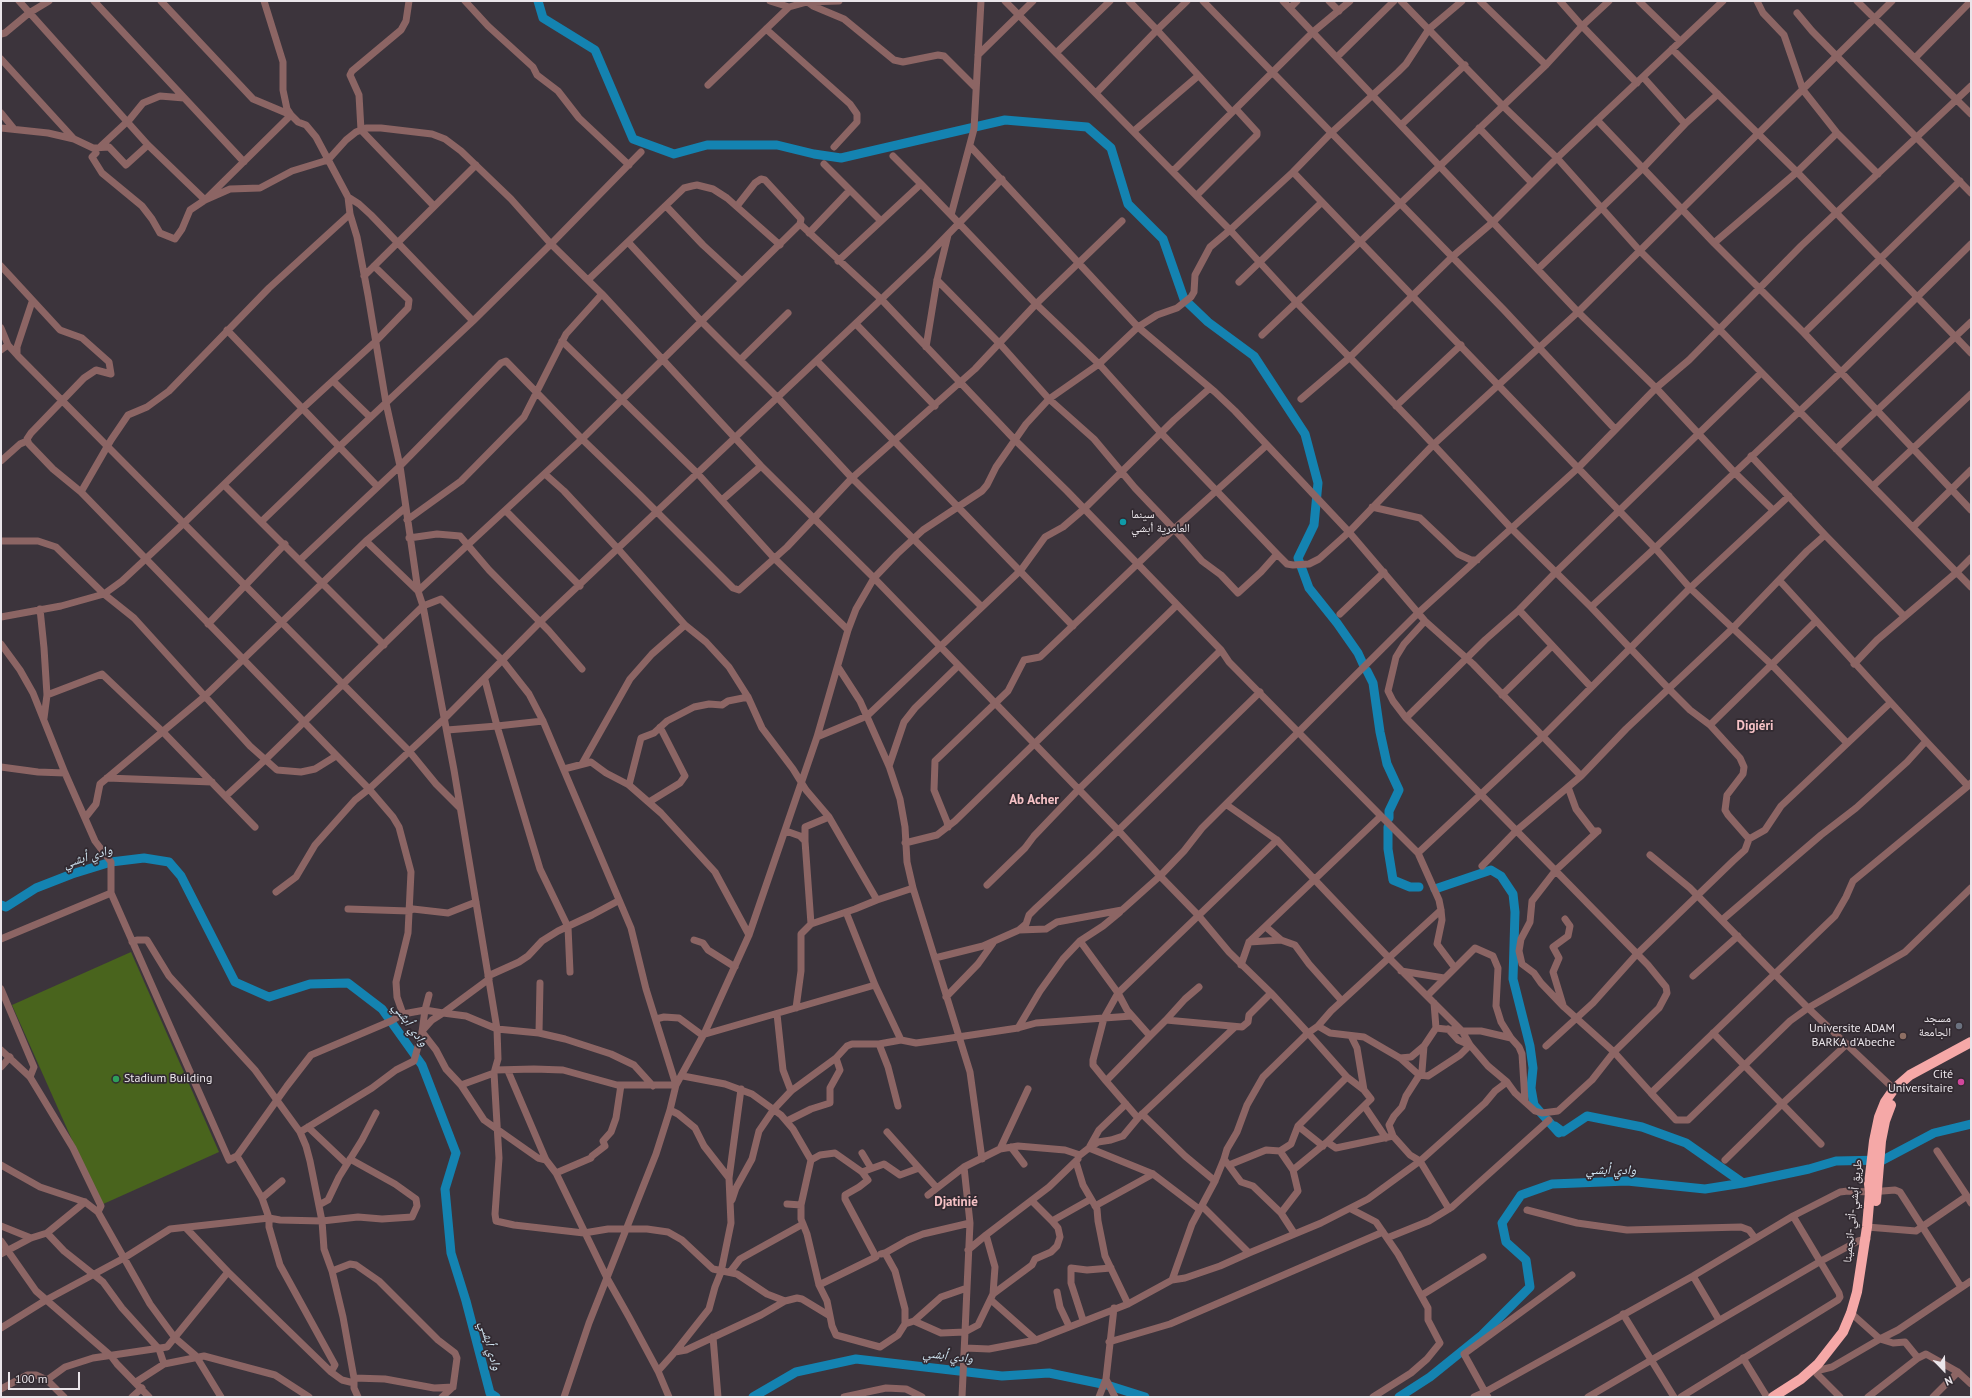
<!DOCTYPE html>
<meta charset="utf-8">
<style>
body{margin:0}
#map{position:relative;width:1972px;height:1398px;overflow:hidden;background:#3c343c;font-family:"PT Sans",sans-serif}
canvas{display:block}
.frame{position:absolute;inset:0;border:2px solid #eae5ea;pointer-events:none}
.north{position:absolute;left:1924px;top:1350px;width:40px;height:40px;-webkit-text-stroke:3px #322a31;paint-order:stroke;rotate:157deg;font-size:11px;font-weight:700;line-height:16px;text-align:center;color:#eae5ea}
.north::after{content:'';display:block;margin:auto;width:14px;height:18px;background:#eae5ea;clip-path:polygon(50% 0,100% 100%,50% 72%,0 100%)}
.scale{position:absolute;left:8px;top:1372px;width:72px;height:18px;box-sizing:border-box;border:2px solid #eae5ea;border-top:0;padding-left:5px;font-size:12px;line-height:14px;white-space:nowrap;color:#eae5ea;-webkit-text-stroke:3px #322a31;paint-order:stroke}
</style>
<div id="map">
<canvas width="1972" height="1398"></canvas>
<div class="frame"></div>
<div class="north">N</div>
<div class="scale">100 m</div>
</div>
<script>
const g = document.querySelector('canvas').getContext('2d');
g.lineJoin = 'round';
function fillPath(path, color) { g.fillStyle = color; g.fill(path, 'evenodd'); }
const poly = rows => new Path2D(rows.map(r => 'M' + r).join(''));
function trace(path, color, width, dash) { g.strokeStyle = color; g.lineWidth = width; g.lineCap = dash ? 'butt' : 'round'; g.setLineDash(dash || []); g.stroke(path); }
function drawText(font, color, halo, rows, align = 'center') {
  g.font = font + ' "PT Sans","Noto Naskh Arabic",sans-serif'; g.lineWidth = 3.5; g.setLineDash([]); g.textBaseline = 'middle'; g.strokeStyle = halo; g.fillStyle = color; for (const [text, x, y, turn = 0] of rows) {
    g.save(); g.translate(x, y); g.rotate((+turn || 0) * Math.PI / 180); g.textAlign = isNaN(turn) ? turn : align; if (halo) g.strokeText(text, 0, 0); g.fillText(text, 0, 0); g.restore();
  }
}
fillPath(poly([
 [131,952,219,1152,101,1205,12,1005]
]), '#49641d');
trace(poly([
 [538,1,543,18,595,50,633,139,674,154,707,145,777,145,814,154,841,158,1005,120,1087,127,1111,148,1128,204,1163,239,1184,299,1208,322,1254,356,1305,434,1318,483,1314,525,1298,558,1309,588,1337,623,1358,653,1363,664],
 [1367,671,1373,683,1380,732,1387,764,1399,790,1389,811,1389,818],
 [1388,827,1388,849,1393,880,1410,887,1419,887],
 [1435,889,1491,870,1501,876,1513,894,1515,912,1513,979,1530,1046,1533,1068,1531,1088,1534,1105,1559,1133],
 [1,905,6,907,36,888,72,874,111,862,144,858,169,862,181,876,235,982,269,997,310,984,348,983,382,1009,422,1065,456,1153,445,1189,451,1253,466,1301,490,1393,496,1397],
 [1555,1126,1563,1132,1587,1116,1642,1127,1686,1143,1743,1183],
 [753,1397,796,1372,856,1359,1002,1376,1049,1373,1107,1385,1145,1397],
 [1399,1397,1430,1377,1482,1335,1530,1287,1526,1260,1506,1242,1502,1223,1521,1195,1552,1184,1627,1181,1705,1189,1743,1183,1809,1169,1836,1161,1883,1160,1934,1133,1971,1124]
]), '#1483b1', 9);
trace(poly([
 [19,1,148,145,205,200],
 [94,1,244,162],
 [264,1,283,62,283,90,287,109,291,115,298,122,306,125,316,137,348,197,350,214,357,237,368,295,386,403,400,466,418,591,423,606,454,770,497,1029,498,1059,494,1073,461,1085],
 [409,1,406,21,401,30,352,71,350,75,359,95,361,130,434,206],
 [465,1,488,26,533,67,537,75,558,91,579,118,629,165],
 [770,1,789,7],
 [806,1,813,6,844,19,894,60,903,62,938,55,944,56,976,88],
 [981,1,974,129,951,215,1036,304,1099,364,1161,433,1277,554],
 [1005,1,1230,230,1297,303,1416,426,1512,529,1591,607,1668,688,1690,710,1710,725,1740,758,1744,767,1743,774,1727,795,1725,810,1728,815,1749,839],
 [1187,1,1157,30,1232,112],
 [1203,1,1504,310,1615,429],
 [1283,1,1578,312,1892,1],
 [1329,1,1339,11],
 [1401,1,1503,106,1557,158,1640,251,1719,329,1971,587],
 [1480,1,1546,65],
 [1609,1,1582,26,1637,83],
 [1639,1,1680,41],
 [1757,1,1763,13,1784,35,1803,90,1837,133,1878,174],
 [1857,1,1971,114],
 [1290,8,1297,1],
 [1797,13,1812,31,1971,193],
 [766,29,850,104,857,114,857,122,834,147],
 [1,34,5,33,29,13,49,1],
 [1672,49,1797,172,1971,353],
 [1056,53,1110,1],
 [978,55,1033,1],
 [1337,57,1394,1],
 [1915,58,1971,1],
 [1,59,74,139,93,148,109,147,126,165,148,145],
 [1643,77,1685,124,1718,94],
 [708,85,789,7,807,2,839,1],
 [1096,93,1157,30,1129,1],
 [1,113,14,129],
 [1597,120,1714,243,1804,333,1971,510],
 [1401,125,1465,65],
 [1,128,48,133,74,139],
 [1479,128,1532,183],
 [1134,131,1198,76],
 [101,146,130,119,143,103,160,96,184,98],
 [970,146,1138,327,1215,392,1235,411,1349,532,1425,621,1473,664,1581,776,1626,729,1733,628,1807,551,1825,535,1904,616],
 [96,153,92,157,102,173,142,206,152,219,160,233,175,239,182,229,190,210,205,200,291,115,253,99,161,1],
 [893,156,921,184],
 [824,164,881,221],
 [1173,171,1313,32,1350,1],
 [1293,172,1655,548,1690,588,1772,665,1847,743],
 [1197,195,1257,135,1257,132,1236,109],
 [348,197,359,204,371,215,473,321],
 [205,200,230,189,260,188,292,171,328,160,346,140,356,132,366,128,381,128,432,134,445,139,461,151,511,199,551,244,602,294,761,466,874,578,1118,830,1160,876,1198,915,1229,952,1271,993,1308,1033,1318,1026,1331,1011,1441,910],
 [666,206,703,245,742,281],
 [737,206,755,183,761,179,765,180,801,219,800,224],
 [1122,221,1036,304,975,369,852,478,982,607,1021,570,1045,537,1063,527,1084,509,1174,420,1210,388],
 [809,233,850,190],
 [1714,243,1797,172,1837,133],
 [838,261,921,184,951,215],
 [1,266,60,330,82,338,109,362,111,374,96,370,84,378,31,433,27,439,29,444,53,469,81,492,369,789,393,817,399,827,411,872,408,933,396,982,397,997,403,1014],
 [1538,269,1643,168,1685,124],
 [364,276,476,165],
 [588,280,684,188,692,186,697,185,713,189,727,198,780,245],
 [937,280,1000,344,1049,399,1094,439,1135,488,1174,529,1267,445],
 [1239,282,1322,202],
 [856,324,935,406],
 [1,328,8,345,18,356,409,751,436,784,460,808],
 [227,330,377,486],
 [1804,333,1960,181],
 [1262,335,1546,65,1582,26,1560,1],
 [562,341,698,474,774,558,848,630],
 [926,347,937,280,948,235],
 [1,350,8,345],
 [17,354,17,347,32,302],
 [740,360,788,313],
 [817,361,1073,626],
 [333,381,370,417],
 [1301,399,1349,358,1452,257,1493,222,1557,158,1723,1],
 [1396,406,1461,345],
 [1836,449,1971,322],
 [1751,456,1825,535],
 [1,461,20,444,27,441],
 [545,474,564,491,619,550,685,625],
 [224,485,384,645],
 [1873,486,1971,394],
 [81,492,111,440,128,415,147,407,169,391,269,288,350,214],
 [722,500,761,466],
 [1372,507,1420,518,1458,554,1471,560,1477,560],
 [506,511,580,586],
 [407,520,461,481,524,417,566,334,602,294],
 [261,522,340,446,473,321,551,244,641,152],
 [1913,527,1971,470],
 [409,538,437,534,460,536,489,570,549,631,582,669],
 [1,541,38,541,56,547,104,594,134,618,250,746,277,770,301,772,315,769,336,756],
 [366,541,418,591,582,439,800,224,881,299,1015,440,1067,491,1221,650,1229,662,1381,816,1249,942,1241,965],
 [300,560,400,466,501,363,506,361,582,439,640,495,733,588,739,590,787,547,852,478,778,398,701,321,628,242],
 [1779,580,1926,741,1968,786,1971,783],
 [1591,607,1655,548,1840,373,1971,244],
 [40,609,44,648,47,695,44,718],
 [1519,610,1591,687],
 [1340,614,1384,572],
 [1,617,61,606,104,594,122,581,184,523,303,408,375,342,408,308,409,300,374,266],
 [208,624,285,544],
 [1,644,20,670,33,693,65,773,95,841,111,862,111,893,229,1160,237,1156,287,1086,311,1055,391,1021,403,1014,425,1010,443,1013,489,979],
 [1854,664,1877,640,1957,572,1971,558],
 [838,667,860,701,889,766,900,799,905,827,907,862,913,888,970,1072,982,1159],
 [47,695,102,674,163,732,255,827],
 [1502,695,1552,646],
 [1406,718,1485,640,1519,610,1555,573,1761,373],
 [543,721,497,726,540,869,568,927,570,972],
 [1710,725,1816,621],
 [447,730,497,726,485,680],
 [817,737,867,716,982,607],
 [582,764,630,679,652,654,685,625,706,642,729,667,748,697,762,728,793,769,806,790,829,817,877,900,913,888],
 [889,766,904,722,915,708,958,666],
 [1,767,38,772,65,773],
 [564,769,591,762,606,773,629,785,661,813,715,872,749,935],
 [107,778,212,782],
 [629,785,641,738,654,733,667,721,694,707,709,704,722,705,728,701,748,697],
 [1568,787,1576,809,1593,831,1598,831],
 [226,796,265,760,423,606,441,599,503,661,529,694,543,721,631,928,646,989,676,1085],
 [649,802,680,783,685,776,660,727],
 [1227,805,1277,840,1389,958,1462,1031,1481,1031,1511,1038,1519,1047,1522,1054,1525,1101],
 [1381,816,1418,853],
 [85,818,96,804,100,784,204,697,366,541,405,508],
 [948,827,947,822,934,790,935,761,1008,691,1024,660,1040,657,1174,529,1202,561,1221,575,1238,593,1261,572,1277,554,1287,564,1293,565,1309,564,1319,559,1349,532,1433,445,1578,312,1656,388,1734,472,1773,510],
 [786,831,800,836,805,841,811,924,801,934,801,971,796,1008],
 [1598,831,1556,870,1532,901,1530,922,1521,939,1519,951,1522,964,1534,973,1541,983,1564,1007,1614,1052,1651,1093,1835,916,1846,897,1853,881,1968,786],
 [805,841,805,827,829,817],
 [905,843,937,835,955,821,1177,605],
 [1650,855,1690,888,1808,1008,1894,1089],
 [1482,866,1516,831,1581,776],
 [987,885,1025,848,1034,836,1078,790,1221,650],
 [276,892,296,877,315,845,355,800,369,789,445,718,540,622,928,255,1002,179],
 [348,909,409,911,413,909,448,913,476,902],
 [846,912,875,985,901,1040,916,1043,938,1040,1018,1028,1036,1023,1104,1018,1118,993,1277,840],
 [1722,920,1821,835,1856,808,1907,762,1926,741],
 [811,924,855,909,877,900],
 [1266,927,1281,940,1295,945,1309,964,1342,1001],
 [1019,930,1026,924,1029,915,1036,908,1092,856,1260,692],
 [1,939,111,893],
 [694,940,703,943,708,950,735,967],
 [1080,941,1118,993,1127,1010,1150,1036,1166,1020,1242,1027,1248,1022,1249,1015,1271,993],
 [132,942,137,940,147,940,169,976,255,1070,300,1132,306,1146,310,1161,322,1221,324,1249,332,1271,343,1317,354,1378,354,1388,358,1397],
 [1249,942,1281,940],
 [935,958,983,946,1019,930,1046,929,1057,922,1122,910,1160,876,1184,851,1202,828,1418,613,1578,468,1656,388,1689,360,1801,246,1971,86],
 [1455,968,1475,948,1493,956,1498,968,1496,1006,1501,1022,1511,1038],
 [1401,971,1444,978],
 [488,976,519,962,528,956,542,941,558,931,592,915,618,901],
 [1693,976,1738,936],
 [1,989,34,1067,30,1077],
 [1427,996,1455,968,1437,944,1442,920,1441,910,1439,900,1418,853,1542,737,1690,588,1789,496],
 [946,997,978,964,993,943],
 [1434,1003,1436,1028,1424,1046,1422,1071,1406,1096,1402,1107,1394,1116,1389,1125,1393,1136,1410,1155,1420,1161,1449,1209],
 [1563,1005,1553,972,1559,958,1553,947,1568,936,1570,926,1565,919],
 [777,1014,783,1070,791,1091],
 [656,1019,664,1017,679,1018,702,1035,875,985],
 [1166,1020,1185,999,1199,987],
 [1318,1026,1330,1033,1364,1037,1400,1058,1419,1075,1428,1076,1460,1055,1470,1045,1458,1040,1448,1029],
 [1018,1028,1040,991,1063,959,1080,941,1103,926,1120,912],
 [1436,1028,1462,1031,1470,1045,1488,1066,1507,1082],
 [423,1030,432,1020,443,1013,466,1016,497,1029,539,1033,565,1039,611,1054,634,1065,653,1086],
 [422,1032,436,1050,446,1069,461,1085,484,1120,538,1158,546,1160],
 [539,1033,540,983],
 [1713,1033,1782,1104,1847,1044],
 [1351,1036,1357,1048,1364,1090],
 [879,1044,888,1067,898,1106],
 [1546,1046,1593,1003,1636,955,1733,861,1745,850,1749,839,1765,830,1781,806,1890,703],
 [1,1050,30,1077,73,1148,101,1206,98,1212],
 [1400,1058,1411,1057,1424,1046],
 [1,1067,10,1057],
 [495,1070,534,1069,563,1070,617,1085,676,1085],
 [508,1071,546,1160,556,1173,607,1278,629,1317,658,1371,669,1397],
 [494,1073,499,1158,495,1214,496,1221,514,1225,584,1233,608,1229,647,1229,668,1232,682,1240,713,1269,737,1274,767,1294,785,1301,797,1298,802,1299,830,1316,832,1326,836,1335,880,1347,898,1335,905,1324,914,1321,941,1333,965,1332,962,1397],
 [683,1076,725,1084,752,1094,781,1115,793,1129,811,1160,801,1205,801,1219,807,1234,819,1285,827,1301,830,1316],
 [1106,1081,1093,1065,1093,1060,1104,1018,1132,1016],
 [1651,1093,1676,1120,1688,1120,1790,1021,1808,1008,1905,952,1971,888],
 [1365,1107,1386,1138],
 [670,1110,678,1114,695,1128,704,1146,729,1178,731,1223,721,1272,715,1287,709,1309,675,1352],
 [1142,1114,1185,1156,1215,1181],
 [1138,1118,1106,1081,1150,1036],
 [787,1121,811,1109,830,1103,830,1088,840,1070,836,1058],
 [1298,1126,1323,1146],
 [308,1127,347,1164],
 [300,1132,372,1088,396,1070,414,1061,422,1032,425,1010,429,995],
 [887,1132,937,1188,964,1167,970,1223],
 [1327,1142,1336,1148,1393,1136],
 [1090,1146,1099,1130,1126,1104],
 [1011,1147,1024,1164],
 [1089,1148,1098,1142,1111,1140,1123,1136,1138,1118,1235,1027],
 [1000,1149,1028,1089],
 [1280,1151,1293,1170],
 [1937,1151,1967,1196],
 [862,1153,871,1168],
 [237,1156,262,1198,269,1218,269,1227,280,1265,335,1365,331,1372],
 [811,1160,820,1155,835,1153,862,1172,868,1180,859,1187,845,1195,845,1199,876,1257,819,1285],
 [1725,1160,1782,1104,1821,1144],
 [1076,1162,1083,1185,1097,1209,1098,1221,1105,1256,1128,1304],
 [1,1165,40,1187,85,1202,98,1212,150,1304,175,1338,196,1356,221,1397],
 [1229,1165,1266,1150,1280,1151,1291,1144,1298,1126,1347,1077],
 [964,1167,1000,1149,1018,1146,1065,1150,1080,1155,1089,1148,1153,1174,1199,1209],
 [862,1172,884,1164,900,1175,919,1168],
 [556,1173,591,1158,592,1156,605,1146,603,1141,611,1132,616,1118,621,1085],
 [729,1178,741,1089],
 [928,1195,937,1188],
 [262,1198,282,1181],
 [732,1200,736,1188,752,1159,759,1131,774,1109,791,1091,836,1058,847,1046,852,1044,879,1044,901,1040],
 [1032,1201,1052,1221,1091,1199],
 [787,1204,801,1205],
 [319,1205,328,1200,339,1177,362,1140,376,1113],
 [1095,1206,1153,1174],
 [1351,1209,1376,1222,1398,1254,1428,1308,1428,1320,1440,1343,1427,1359,1411,1373,1373,1397],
 [1527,1210,1577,1223,1627,1230,1741,1227,1749,1230,1755,1238],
 [1281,1213,1298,1191,1293,1170,1327,1142,1371,1099,1364,1090,1347,1077,1308,1033,1263,1077,1247,1105,1237,1132,1227,1149,1224,1159,1241,1182,1253,1186,1281,1213,1294,1233],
 [1793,1216,1840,1192,1848,1191,1870,1192,1895,1190,1900,1192,1961,1287],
 [1,1226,31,1238],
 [1867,1227,1916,1231,1967,1196,1971,1203],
 [186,1228,228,1272,331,1372,342,1380,354,1383],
 [47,1233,64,1251,103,1282,122,1308,159,1349,164,1364],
 [1387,1238,1429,1221,1452,1207,1549,1120],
 [1,1241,36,1291,111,1356,117,1364,149,1397],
 [968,1250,986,1235,1049,1187,1078,1159],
 [885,1253,908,1240,923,1234,970,1223,967,1288],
 [1249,1253,1321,1223,1368,1199,1420,1161,1485,1103,1495,1091,1507,1082,1515,1093,1535,1111,1542,1113,1558,1111,1592,1080,1614,1052,1659,1008,1667,993,1666,987,1648,965,1406,718,1393,701,1388,691,1396,657,1404,644,1425,621],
 [1,1254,31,1238,47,1233,85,1202],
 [881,1254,885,1253,895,1271,905,1309,905,1324],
 [332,1271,350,1264,356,1265,379,1281,438,1340,455,1353,457,1358,453,1387,442,1397],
 [730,1272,740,1259,803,1224],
 [1693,1276,1719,1320],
 [1172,1280,1192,1224,1215,1181,1224,1159],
 [1057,1292,1060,1307,1069,1326],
 [993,1294,1032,1265,1035,1259,1051,1252,1057,1246,1060,1237,1058,1228,1052,1221],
 [1422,1295,1483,1257],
 [991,1300,1036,1340],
 [1851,1313,1880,1339,1898,1330,1971,1281],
 [1623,1314,1674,1397],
 [1083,1320,1071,1283,1071,1268,1087,1270,1111,1268],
 [914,1321,941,1297,967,1288,965,1332],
 [1,1328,46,1300,124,1258,170,1229,269,1218,280,1220,322,1221,358,1217,382,1219,412,1217,417,1206,416,1199,395,1184,350,1159],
 [965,1332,978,1325,993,1294,995,1267,986,1235],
 [713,1337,718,1397],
 [1109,1342,1170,1324,1383,1232],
 [965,1348,989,1349,1036,1340,1128,1304,1172,1280,1185,1278,1220,1266,1249,1253,1202,1206],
 [1743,1358,1767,1397],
 [1820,1370,1832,1367,1880,1339,1893,1343,1905,1342,1918,1358],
 [658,1371,675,1352,686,1350,761,1315,785,1301],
 [1817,1374,1840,1397],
 [354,1378,385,1379,434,1388,453,1387],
 [1106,1379,1115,1397],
 [47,1380,65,1367,93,1358,167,1347,228,1272],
 [136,1382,164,1364,204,1356,275,1375,309,1397],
 [1,1389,27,1375,36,1375,47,1380,64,1397],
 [132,1397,142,1388],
 [564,1397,589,1323,656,1154,670,1110,676,1085,705,1032,749,935,817,737,848,630,856,609,874,578,897,554,923,530,982,491,987,485,996,467,1026,424,1049,399,1099,364,1138,327,1157,315,1177,308,1191,297,1194,292,1195,275,1210,247,1230,230,1293,172,1331,133,1398,72,1406,64,1429,29,1462,1],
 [844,1397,886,1388,906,1389,922,1397],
 [1099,1397,1106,1379,1114,1308],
 [1474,1397,1485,1392,1464,1354,1572,1275],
 [1488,1397,1485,1392,1693,1276,1793,1216,1839,1293,1840,1297,1838,1300,1681,1397],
 [1588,1397,1821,1261,1858,1241,1867,1239],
 [1868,1397,1918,1358,1926,1354,1958,1372],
 [1933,1397,1958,1372,1971,1384]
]), '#8c6564', 7);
trace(poly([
 [1876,1201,1881,1141,1885,1121,1891,1105],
 [1773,1397,1801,1379,1818,1364,1843,1332,1851,1313,1857,1292,1867,1227,1870,1192,1869,1184,1874,1141,1879,1117,1885,1102,1894,1089,1910,1075,1971,1042]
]), '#f5a8a7', 10);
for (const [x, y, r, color] of [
 [1123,522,4,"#0f9aa8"],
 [1959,1026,4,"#6b7280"],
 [1903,1036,4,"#8d6e63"],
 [116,1079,4,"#2e9e5b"],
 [1961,1082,4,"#d1479c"]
]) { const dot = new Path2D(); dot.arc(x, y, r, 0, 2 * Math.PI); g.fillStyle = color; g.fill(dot); trace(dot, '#322a31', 1.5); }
drawText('12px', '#eae5ea', '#322a31', [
 ["سينما",1131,515,"left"],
 ["العامرية أبشي",1131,529,"left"],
 ["مسجد",1951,1019],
 ["الجامعة",1951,1033],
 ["Universite ADAM",1895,1029],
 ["BARKA d'Abeche",1895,1043],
 ["Cité",1953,1075],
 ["Universitaire",1953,1089],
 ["Stadium Building",124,1079,"left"]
], 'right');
drawText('12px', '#eae5ea', '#322a31', [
 ["طريق أبشي-أتي-انجمينا",1853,1211,-84]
]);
drawText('bold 13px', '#f6c2c6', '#322a31', [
 ["Digiéri",1755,726],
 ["Ab Acher",1034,800],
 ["Djatinié",956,1202]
]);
drawText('italic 13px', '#d2e7f4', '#322a31', [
 ["وادي أبشي",88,857,-17],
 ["وادي أبشي",410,1025,54],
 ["وادي أبشي",1611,1170],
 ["وادي أبشي",490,1346,74],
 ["وادي أبشي",948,1356,7]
]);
</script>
